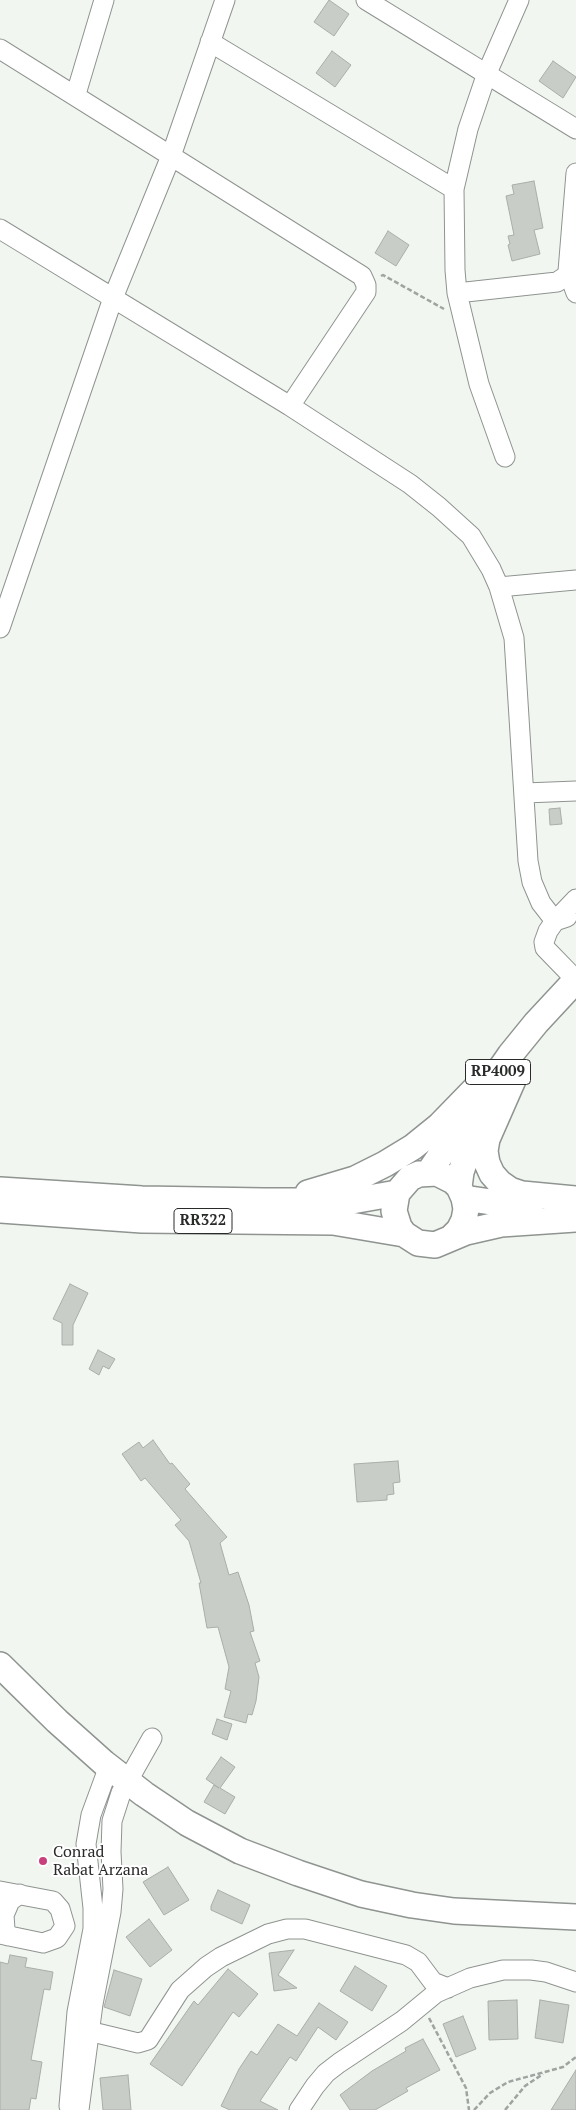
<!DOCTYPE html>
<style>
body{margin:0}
canvas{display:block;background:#f1f6f1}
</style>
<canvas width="576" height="2110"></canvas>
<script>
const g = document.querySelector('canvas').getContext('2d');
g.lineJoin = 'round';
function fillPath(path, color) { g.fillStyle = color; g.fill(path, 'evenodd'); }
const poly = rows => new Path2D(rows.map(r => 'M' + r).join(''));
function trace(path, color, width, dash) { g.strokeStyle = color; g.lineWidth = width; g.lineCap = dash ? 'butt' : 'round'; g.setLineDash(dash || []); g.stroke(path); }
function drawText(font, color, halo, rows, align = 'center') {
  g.font = font + ' "PT Serif",serif'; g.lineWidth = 4; g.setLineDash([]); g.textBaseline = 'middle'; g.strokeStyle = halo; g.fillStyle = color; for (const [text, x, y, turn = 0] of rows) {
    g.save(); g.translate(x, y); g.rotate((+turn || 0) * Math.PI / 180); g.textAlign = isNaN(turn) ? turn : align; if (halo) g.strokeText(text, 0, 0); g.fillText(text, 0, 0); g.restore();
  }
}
const building = poly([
 [329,0,349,14,334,36,314,22,329,0],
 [332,51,351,65,335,87,316,73,332,51],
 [553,61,576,77,563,98,539,81,553,61],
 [534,181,543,228,534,230,540,254,512,261,508,245,510,244,508,236,514,235,506,196,514,194,512,185,534,181],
 [388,231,409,245,396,266,375,253,388,231],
 [560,808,562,824,550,825,549,809,560,808],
 [70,1284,88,1293,73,1325,73,1345,62,1345,62,1323,53,1319,70,1284],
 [98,1350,115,1359,109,1369,103,1366,99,1375,89,1369,98,1350],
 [153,1440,170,1464,172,1463,190,1484,185,1489,227,1537,220,1543,229,1575,238,1572,249,1605,254,1631,250,1632,260,1661,255,1663,259,1677,256,1701,252,1715,248,1714,246,1723,224,1717,231,1691,225,1689,229,1667,218,1627,207,1628,199,1583,201,1583,189,1541,175,1525,181,1520,145,1478,141,1481,122,1454,139,1442,143,1448,153,1440],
 [398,1461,400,1482,393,1483,394,1494,387,1495,387,1500,357,1502,354,1464,398,1461],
 [217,1719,232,1724,227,1740,212,1734,217,1719],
 [221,1757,235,1767,220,1788,235,1797,225,1814,204,1802,214,1785,219,1788,206,1779,221,1757],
 [168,1867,189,1900,164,1915,143,1882,168,1867],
 [218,1890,250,1905,242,1924,211,1910,211,1906,218,1890],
 [149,1919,172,1950,150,1967,126,1937,149,1919],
 [294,1950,278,1975,297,1988,274,1991,269,1953,294,1950],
 [10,1955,27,1958,25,1967,53,1972,50,1990,44,1989,31,2060,42,2062,36,2099,31,2098,29,2110,0,2110,0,1962,8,1964,10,1955],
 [355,1966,387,1986,372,2011,340,1991,355,1966],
 [228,1969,258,1994,239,2017,233,2012,182,2086,150,2064,194,2001,198,2005,228,1969],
 [114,1970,142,1979,130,2016,104,2007,114,1970],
 [517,2000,518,2039,489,2040,488,2001,517,2000],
 [540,2000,569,2005,563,2043,535,2038,540,2000],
 [319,2003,348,2022,336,2040,318,2027,296,2061,290,2057,260,2101,278,2110,230,2110,221,2106,239,2069,251,2051,257,2055,278,2024,297,2036,319,2003],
 [463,2016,476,2049,456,2057,443,2024,463,2016],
 [423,2039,440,2070,406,2088,408,2091,375,2110,350,2110,340,2095,372,2071,406,2051,405,2048,423,2039],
 [576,2070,576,2110,551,2110,576,2070],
 [128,2075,131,2110,103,2110,100,2078,128,2075]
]);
fillPath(building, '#c8cdc8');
trace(building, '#aaaeaa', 1);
const minor = poly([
 [366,0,576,129],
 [210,42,454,189],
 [0,49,171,156,225,0],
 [76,94,104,0],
 [0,229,290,406,410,484,439,507,471,536,491,569,499,587,514,638,528,861,532,882,541,903,555,921,576,899],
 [568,271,576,293],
 [457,293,557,282,566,276,568,271,576,173],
 [505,457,479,384,457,293,455,270,454,189,468,129,487,73,519,0],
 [499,587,576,580],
 [0,628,113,298,171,156,362,276,366,285,366,292,290,406],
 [525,793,576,791],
 [567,917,555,921,548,931,544,942,545,948,576,980],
 [0,1891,53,1901,60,1909,65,1926,57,1938,43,1943,0,1934],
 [8,1936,5,1929,4,1915,10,1901,20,1894],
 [76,2028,138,2043,148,2040,180,1990,206,1967,221,1957,268,1934,287,1929,305,1929,406,1955,418,1962,433,1982,448,1988],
 [69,2106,77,2012,93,1929,93,1908,86,1844,91,1815,109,1766],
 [79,2110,93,2004,111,1912,113,1889,111,1852,112,1821,121,1793,152,1738],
 [299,2110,315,2086,326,2073,339,2063,402,2021,436,1993,470,1978,503,1970,531,1970,546,1972,576,1982]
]);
const major = poly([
 [516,1073,487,1139,485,1151,487,1163,492,1174,500,1183,510,1190,522,1194,576,1199],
 [429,1172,510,1055,536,1023,576,980],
 [459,1187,461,1172,467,1154,490,1109],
 [0,1190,142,1199,264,1201,352,1201,397,1193],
 [308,1193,355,1179,385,1164,413,1147,439,1126,475,1089,502,1067],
 [464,1198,491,1202,531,1203],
 [0,1210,142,1220,333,1222,404,1234],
 [451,1238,459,1230,464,1220,466,1209,464,1198,459,1187,453,1181,437,1173,419,1174,410,1178,397,1193,394,1211,399,1227,404,1234,418,1243,435,1245,466,1232,501,1224,576,1219],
 [0,1665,57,1721,104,1763,144,1794,187,1823,240,1851,298,1873,361,1894,412,1905,454,1911,576,1917]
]);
trace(minor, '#8f9490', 21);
trace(major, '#8f9490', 28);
trace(poly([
 [381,276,383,275,444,309],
 [429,2018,466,2088,469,2110],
 [474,2110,490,2093,508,2082,563,2067,576,2057],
 [505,2110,525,2086,543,2074]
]), '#a0a3a0', 2.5, [5, 2.5]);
trace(minor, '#fff', 19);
trace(major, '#fff', 25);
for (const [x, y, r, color] of [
 [43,1861,5,"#c8407c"]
]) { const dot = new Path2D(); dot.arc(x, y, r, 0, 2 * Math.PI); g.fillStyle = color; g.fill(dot); trace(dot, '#fff', 2); }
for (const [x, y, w] of [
 [498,1072,65],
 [203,1221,58]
]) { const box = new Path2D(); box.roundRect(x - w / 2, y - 12.5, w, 25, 4); g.fillStyle = '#fff'; g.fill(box); trace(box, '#292b29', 1); }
drawText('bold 15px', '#292b29', null, [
 ["RP4009",498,1072],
 ["RR322",203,1221]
]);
drawText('16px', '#292b29', '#fff', [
 ["Conrad",53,1852],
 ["Rabat Arzana",53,1870]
], 'left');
</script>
